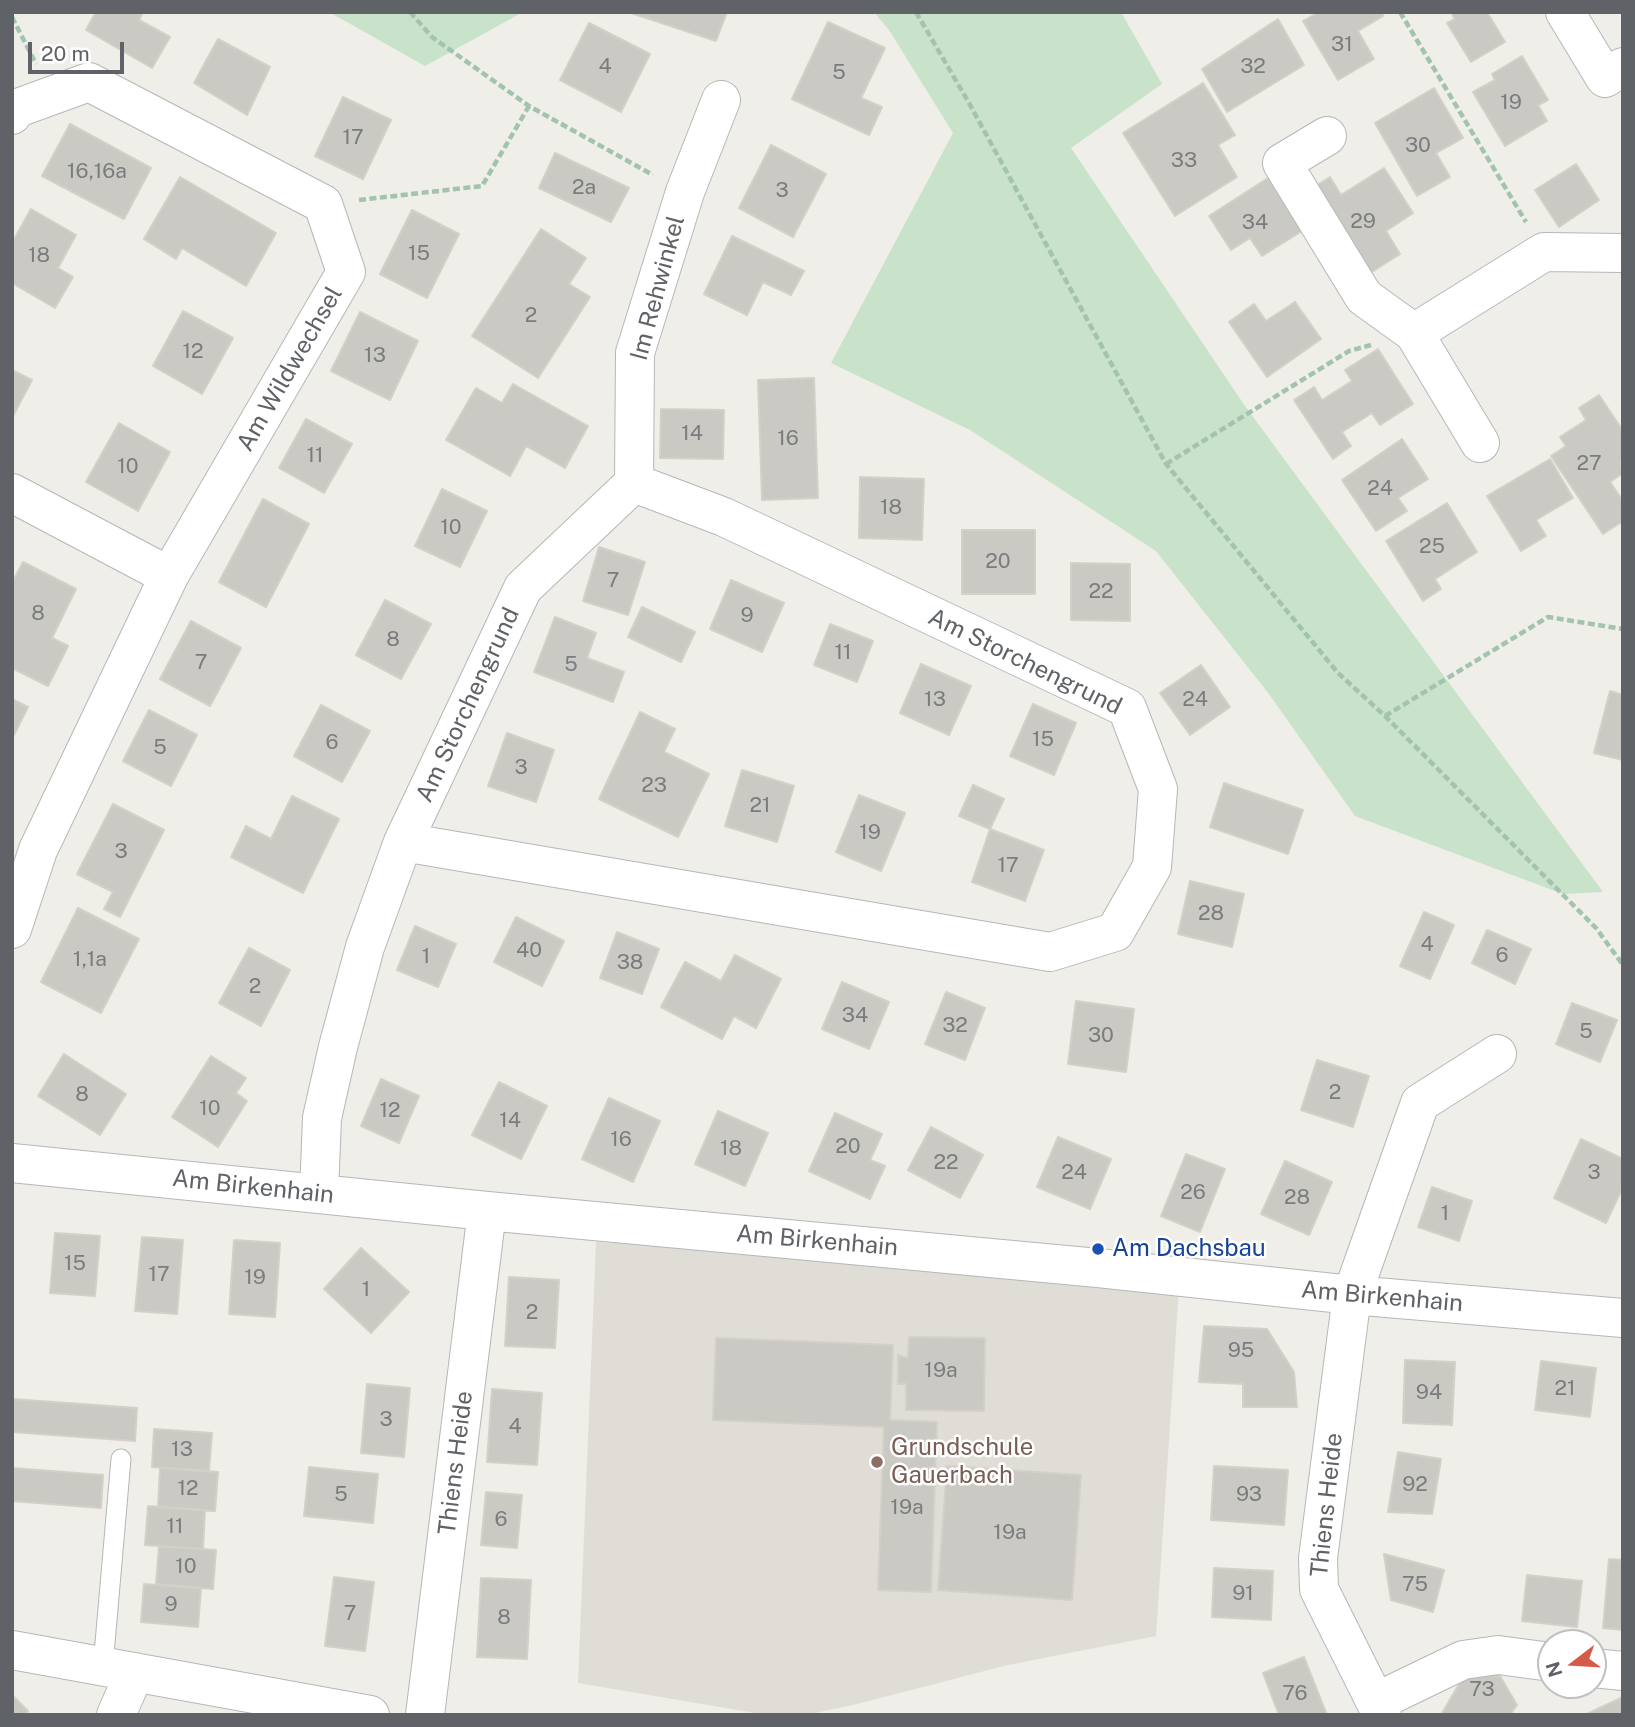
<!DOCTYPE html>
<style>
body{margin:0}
#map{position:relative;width:1635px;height:1727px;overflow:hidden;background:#efeee8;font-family:"Public Sans",sans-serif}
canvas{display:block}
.frame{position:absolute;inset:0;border:14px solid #5f6266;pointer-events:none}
.north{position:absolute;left:1537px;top:1629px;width:70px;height:70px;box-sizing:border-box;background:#fff;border:2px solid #bfc0c2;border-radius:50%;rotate:253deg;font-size:19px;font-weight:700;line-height:28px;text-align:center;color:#5f6266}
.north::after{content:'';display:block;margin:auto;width:24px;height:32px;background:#d45c49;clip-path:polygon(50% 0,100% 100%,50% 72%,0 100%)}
.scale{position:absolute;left:28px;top:42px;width:96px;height:32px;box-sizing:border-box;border:4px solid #5f6266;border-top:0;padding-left:9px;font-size:21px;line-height:24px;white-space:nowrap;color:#5f6266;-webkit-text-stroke:5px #fff;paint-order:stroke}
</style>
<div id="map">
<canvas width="1635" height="1727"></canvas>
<div class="frame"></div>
<div class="north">N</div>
<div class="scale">20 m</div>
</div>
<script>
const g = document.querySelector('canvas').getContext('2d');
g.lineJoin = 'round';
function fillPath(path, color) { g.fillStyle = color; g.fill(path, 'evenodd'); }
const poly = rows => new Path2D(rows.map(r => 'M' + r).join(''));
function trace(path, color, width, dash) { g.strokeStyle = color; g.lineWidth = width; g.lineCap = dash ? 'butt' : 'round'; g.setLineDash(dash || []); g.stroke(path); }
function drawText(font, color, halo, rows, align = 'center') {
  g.font = font + ' "Public Sans",sans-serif'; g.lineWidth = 5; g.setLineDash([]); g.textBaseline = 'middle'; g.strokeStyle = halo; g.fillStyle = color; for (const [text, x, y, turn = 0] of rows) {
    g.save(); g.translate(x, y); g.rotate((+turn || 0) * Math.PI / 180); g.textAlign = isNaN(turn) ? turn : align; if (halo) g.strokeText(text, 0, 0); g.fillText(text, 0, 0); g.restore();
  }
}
fillPath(poly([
 [596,1242,844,1255,1179,1288,1156,1636,1008,1665,853,1705,805,1715,767,1715,578,1683]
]), '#dfddd6');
fillPath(poly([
 [329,12,523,12,425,66],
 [874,12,1121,12,1162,84,1071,148,1245,406,1603,892,1563,894,1355,816,1269,694,1156,551,970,430,831,363,953,133,889,30]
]), '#c8e3c9');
const building = poly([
 [96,12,143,12,139,20,170,37,152,68,86,30,96,12],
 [628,12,727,12,716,41,628,12],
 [1319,12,1382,12,1383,16,1358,31,1374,59,1338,80,1303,21,1319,12],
 [1451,12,1487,12,1505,42,1471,62,1447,23,1455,19,1451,12],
 [1278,19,1304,65,1227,112,1202,69,1278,19],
 [828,22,885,48,861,98,882,107,869,135,792,99,828,22],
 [589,23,650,54,621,112,560,80,589,23],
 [218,39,270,67,247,115,194,83,218,39],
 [1522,56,1548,100,1538,105,1547,121,1505,146,1473,92,1495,80,1492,74,1522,56],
 [1203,83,1235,135,1218,145,1237,177,1175,216,1123,133,1203,83],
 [1434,88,1463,138,1436,153,1450,177,1417,196,1375,123,1434,88],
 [343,97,391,120,363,179,315,156,343,97],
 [70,124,151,168,124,219,42,176,70,124],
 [771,145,826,174,793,237,739,208,771,145],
 [555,153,629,188,611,222,539,188,555,153],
 [1576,164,1599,200,1559,227,1535,190,1576,164],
 [1384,168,1413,213,1386,231,1400,254,1361,279,1306,192,1330,177,1341,195,1384,168],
 [180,177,276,233,246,286,182,248,176,259,144,239,180,177],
 [1268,178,1302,231,1262,256,1250,238,1231,250,1209,216,1268,178],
 [31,209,76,235,58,268,73,277,55,308,12,283,12,243,31,209],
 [412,210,459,234,427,298,380,274,412,210],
 [541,229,586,258,569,284,590,297,538,378,472,336,541,229],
 [732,236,804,271,791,295,763,282,747,315,704,294,732,236],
 [1295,302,1321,339,1267,377,1229,322,1254,304,1266,321,1295,302],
 [183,311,233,338,202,394,153,366,183,311],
 [360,312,418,341,390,400,331,371,360,312],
 [1378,349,1413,404,1380,425,1372,413,1342,432,1351,446,1333,459,1294,400,1314,387,1322,400,1352,381,1345,370,1378,349],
 [12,370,32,380,12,418,12,370],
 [814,378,818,498,762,500,758,380,814,378],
 [513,384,588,426,565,468,526,446,510,476,446,440,476,388,502,403,513,384],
 [1599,395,1623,431,1623,460,1620,462,1623,473,1610,482,1623,501,1623,521,1603,534,1551,456,1566,446,1560,437,1586,420,1579,408,1599,395],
 [661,409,724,410,723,459,660,458,661,409],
 [306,419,352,444,324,493,279,468,306,419],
 [119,423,170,452,138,511,86,482,119,423],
 [1402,439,1428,479,1398,498,1407,511,1376,531,1342,480,1402,439],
 [1550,459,1573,498,1536,520,1546,536,1521,551,1487,496,1550,459],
 [860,477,924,479,922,540,859,538,860,477],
 [442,489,487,511,460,567,415,546,442,489],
 [263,499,309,524,266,607,219,582,263,499],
 [1447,503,1477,552,1435,579,1441,589,1423,601,1386,541,1447,503],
 [962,530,1035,530,1035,594,962,594,962,530],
 [599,547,645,562,628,615,583,601,599,547],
 [23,562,76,589,52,638,68,646,48,686,12,668,12,583,23,562],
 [1071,563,1130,564,1130,621,1071,620,1071,563],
 [731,580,784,603,762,652,710,629,731,580],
 [385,600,431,624,401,679,356,655,385,600],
 [642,607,695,632,681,662,628,637,642,607],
 [555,617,596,633,587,658,624,672,613,702,534,672,555,617],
 [191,621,241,648,210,706,160,679,191,621],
 [830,624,873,641,857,682,814,665,830,624],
 [921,664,971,686,949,735,900,713,921,664],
 [1201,665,1230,707,1190,735,1160,693,1201,665],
 [1610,691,1623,695,1623,760,1594,753,1610,691],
 [12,699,28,707,12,739,12,699],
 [1033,704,1076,723,1054,775,1010,756,1033,704],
 [321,705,370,731,342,782,294,756,321,705],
 [149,710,197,735,171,786,123,761,149,710],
 [640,712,675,729,664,752,709,774,678,837,599,799,640,712],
 [507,733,554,750,536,802,488,786,507,733],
 [742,770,794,786,777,842,725,826,742,770],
 [1224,783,1303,810,1288,854,1210,827,1224,783],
 [973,785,1004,799,990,829,959,816,973,785],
 [859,795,905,813,881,871,836,852,859,795],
 [292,796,339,819,303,893,231,857,246,826,271,839,292,796],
 [113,804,164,830,120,917,104,909,113,892,77,874,113,804],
 [990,829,1044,850,1025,901,972,882,990,829],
 [1190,881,1244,894,1232,947,1178,934,1190,881],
 [78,908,139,939,101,1013,41,982,78,908],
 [1424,912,1454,925,1430,979,1400,966,1424,912],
 [516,917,564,941,542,986,494,962,516,917],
 [415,926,456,944,438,987,397,970,415,926],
 [1487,930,1531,949,1515,984,1472,963,1487,930],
 [617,932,659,949,642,994,600,978,617,932],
 [249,948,290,970,261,1026,219,1003,249,948],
 [735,955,781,979,756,1028,734,1016,722,1039,661,1007,685,962,721,981,735,955],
 [842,982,889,1002,869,1049,822,1029,842,982],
 [946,992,985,1008,965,1060,925,1044,946,992],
 [1076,1001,1134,1009,1126,1072,1068,1064,1076,1001],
 [1572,1003,1617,1020,1600,1062,1556,1044,1572,1003],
 [64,1054,126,1094,100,1135,38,1096,64,1054],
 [211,1056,246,1078,236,1093,247,1101,218,1147,172,1117,211,1056],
 [1317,1060,1369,1076,1353,1127,1301,1110,1317,1060],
 [381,1079,419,1096,399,1143,361,1126,381,1079],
 [499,1082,547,1106,521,1159,472,1135,499,1082],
 [609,1098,660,1121,633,1182,582,1159,609,1098],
 [718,1111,768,1133,745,1186,695,1164,718,1111],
 [835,1113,882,1134,870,1160,885,1166,870,1199,809,1171,835,1113],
 [931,1127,983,1155,960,1198,908,1170,931,1127],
 [1058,1137,1111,1159,1090,1209,1037,1187,1058,1137],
 [1581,1139,1623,1159,1623,1187,1606,1223,1554,1198,1581,1139],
 [1186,1154,1225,1169,1200,1232,1161,1216,1186,1154],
 [1285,1161,1332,1182,1309,1235,1261,1214,1285,1161],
 [1432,1187,1472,1201,1459,1241,1418,1227,1432,1187],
 [55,1233,100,1236,95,1296,50,1293,55,1233],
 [142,1237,183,1240,177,1314,135,1311,142,1237],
 [234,1240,280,1243,275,1317,229,1314,234,1240],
 [361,1248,409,1292,371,1333,324,1289,361,1248],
 [509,1277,559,1280,555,1348,505,1346,509,1277],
 [1204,1326,1267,1329,1294,1372,1297,1407,1243,1407,1243,1384,1199,1382,1204,1326],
 [909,1337,985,1338,984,1411,906,1410,906,1384,898,1384,898,1355,908,1358,909,1337],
 [716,1338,893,1345,890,1420,937,1422,931,1592,878,1590,884,1427,713,1420,716,1338],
 [1405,1360,1455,1362,1452,1425,1403,1423,1405,1360],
 [1541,1361,1596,1368,1590,1417,1535,1410,1541,1361],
 [367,1384,410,1388,404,1457,361,1453,367,1384],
 [492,1389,542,1393,537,1465,487,1462,492,1389],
 [12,1399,137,1408,135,1441,12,1432,12,1399],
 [154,1429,212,1433,209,1471,152,1467,154,1429],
 [1398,1452,1441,1459,1432,1514,1388,1512,1398,1452],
 [947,1466,1081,1475,1072,1600,938,1590,947,1466],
 [1214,1466,1288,1470,1284,1525,1211,1520,1214,1466],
 [309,1467,378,1474,373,1523,304,1516,309,1467],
 [12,1468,103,1475,101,1508,12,1501,12,1468],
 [160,1468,218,1472,215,1511,158,1507,160,1468],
 [486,1492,522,1495,517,1548,481,1545,486,1492],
 [148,1506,205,1510,203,1549,145,1545,148,1506],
 [159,1546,216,1550,213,1589,156,1584,159,1546],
 [1384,1554,1444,1570,1433,1612,1391,1600,1384,1554],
 [1609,1559,1623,1560,1623,1630,1603,1628,1609,1559],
 [1214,1568,1273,1571,1271,1620,1212,1617,1214,1568],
 [1527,1575,1582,1581,1577,1627,1522,1621,1527,1575],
 [334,1577,374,1582,365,1651,325,1646,334,1577],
 [481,1578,531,1580,527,1659,477,1657,481,1578],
 [144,1584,201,1588,198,1627,141,1622,144,1584],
 [1304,1657,1327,1715,1279,1715,1263,1673,1304,1657],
 [1465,1674,1500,1676,1517,1705,1510,1715,1441,1715,1465,1674],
 [12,1695,28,1711,24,1715,12,1715,12,1695],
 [1623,1697,1623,1715,1587,1715,1587,1714,1623,1697]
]);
fillPath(building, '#cbc9c4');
trace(building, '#d3d0c7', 2);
const lane = poly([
 [103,1666,121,1459]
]);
const street = poly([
 [1565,12,1605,78,1623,67],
 [12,115,15,109,89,82,323,204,346,272,169,576,38,850,12,929],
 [1327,136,1282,163,1364,297,1414,333,1480,443],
 [1414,333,1544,252,1623,253],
 [634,483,635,353,685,192,721,100],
 [12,493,169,576],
 [403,842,1050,952,1115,932,1152,867,1158,789,1127,708,724,517,634,483],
 [12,1163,487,1211,1098,1268,1352,1295,1623,1318],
 [319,1193,322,1118,338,1047,365,947,403,842,523,588,634,483],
 [12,1650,370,1715],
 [1593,1668,1623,1671],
 [1376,1702,1463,1660,1498,1655,1551,1662],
 [116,1715,135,1672],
 [425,1715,487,1211],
 [1382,1715,1319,1589,1318,1558,1352,1295,1420,1103,1497,1054]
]);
trace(lane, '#b5b7ba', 21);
trace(street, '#b5b7ba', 40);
trace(poly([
 [410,12,432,37,529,106,653,175],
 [916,12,969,103,1166,464,1338,673,1385,716,1596,928,1623,965],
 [1400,12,1526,222],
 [12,17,36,64],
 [359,200,482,186,529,106],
 [1166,464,1349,351,1371,345],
 [1385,716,1548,617,1623,629]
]), '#a2c3ad', 4.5, [7, 3.5]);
trace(lane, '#fff', 19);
trace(street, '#fff', 38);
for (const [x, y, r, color] of [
 [1098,1249,7,"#1a4fb4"],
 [877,1462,7,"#8d6e63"]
]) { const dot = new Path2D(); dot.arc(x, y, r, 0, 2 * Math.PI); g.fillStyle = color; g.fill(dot); trace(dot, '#fff', 2.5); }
drawText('21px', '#7a7c7e', null, [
 ["31",1342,45],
 ["4",605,67],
 ["32",1253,67],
 ["5",839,73],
 ["19",1511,103],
 ["17",353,138],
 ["30",1418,146],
 ["33",1184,161],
 ["16,16a",97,172],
 ["2a",584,188],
 ["3",782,191],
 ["29",1363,222],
 ["34",1255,223],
 ["15",419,254],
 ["18",39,256],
 ["2",531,316],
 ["12",193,352],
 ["13",375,356],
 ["14",692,434],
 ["16",788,439],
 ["11",315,456],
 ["27",1589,464],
 ["10",128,467],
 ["24",1380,489],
 ["18",891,508],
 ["10",451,528],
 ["25",1432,547],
 ["20",998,562],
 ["7",613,581],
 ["22",1101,592],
 ["8",38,614],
 ["9",747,616],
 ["8",393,640],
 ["11",843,653],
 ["7",201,663],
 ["5",571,665],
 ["13",935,700],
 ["24",1195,700],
 ["15",1043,740],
 ["6",332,743],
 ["5",160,748],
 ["3",521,768],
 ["23",654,786],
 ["21",760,806],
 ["19",870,833],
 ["3",121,852],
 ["17",1008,866],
 ["28",1211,914],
 ["4",1427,945],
 ["40",529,951],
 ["6",1502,956],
 ["1",426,957],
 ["1,1a",90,960],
 ["38",630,963],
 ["2",255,987],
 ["34",855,1016],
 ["32",955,1026],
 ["5",1586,1032],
 ["30",1101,1036],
 ["2",1335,1093],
 ["8",82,1095],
 ["10",210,1109],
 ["12",390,1111],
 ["14",510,1121],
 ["16",621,1140],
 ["20",848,1147],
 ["18",731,1149],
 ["22",946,1163],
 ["24",1074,1173],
 ["3",1594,1173],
 ["26",1193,1193],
 ["28",1297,1198],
 ["1",1445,1214],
 ["15",75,1264],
 ["17",159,1275],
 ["19",255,1278],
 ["1",366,1290],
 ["2",532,1313],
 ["95",1241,1351],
 ["19a",941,1371],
 ["21",1565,1389],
 ["94",1429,1393],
 ["3",386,1420],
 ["4",515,1427],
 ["13",182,1450],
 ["92",1415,1485],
 ["12",188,1489],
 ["5",341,1495],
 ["93",1249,1495],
 ["19a",907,1508],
 ["6",501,1520],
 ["11",175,1527],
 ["19a",1010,1533],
 ["10",186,1567],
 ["75",1415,1585],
 ["91",1243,1594],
 ["9",171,1605],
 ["7",350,1614],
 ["8",504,1618],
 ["73",1482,1690],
 ["76",1295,1694]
]);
drawText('24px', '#5f6266', '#fff', [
 ["Im Rehwinkel",658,288,-75],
 ["Am Wildwechsel",290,369,-60],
 ["Am Storchengrund",1025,662,26],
 ["Am Storchengrund",468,705,-65],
 ["Am Birkenhain",253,1187,6],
 ["Am Birkenhain",817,1241,5],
 ["Am Birkenhain",1382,1297,5],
 ["Thiens Heide",456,1463,-83],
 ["Thiens Heide",1327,1505,-84]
]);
drawText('24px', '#164399', '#fff', [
 ["Am Dachsbau",1112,1249]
], 'left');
drawText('24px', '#785e54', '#fff', [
 ["Grundschule",891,1448],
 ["Gauerbach",891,1476]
], 'left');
</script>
